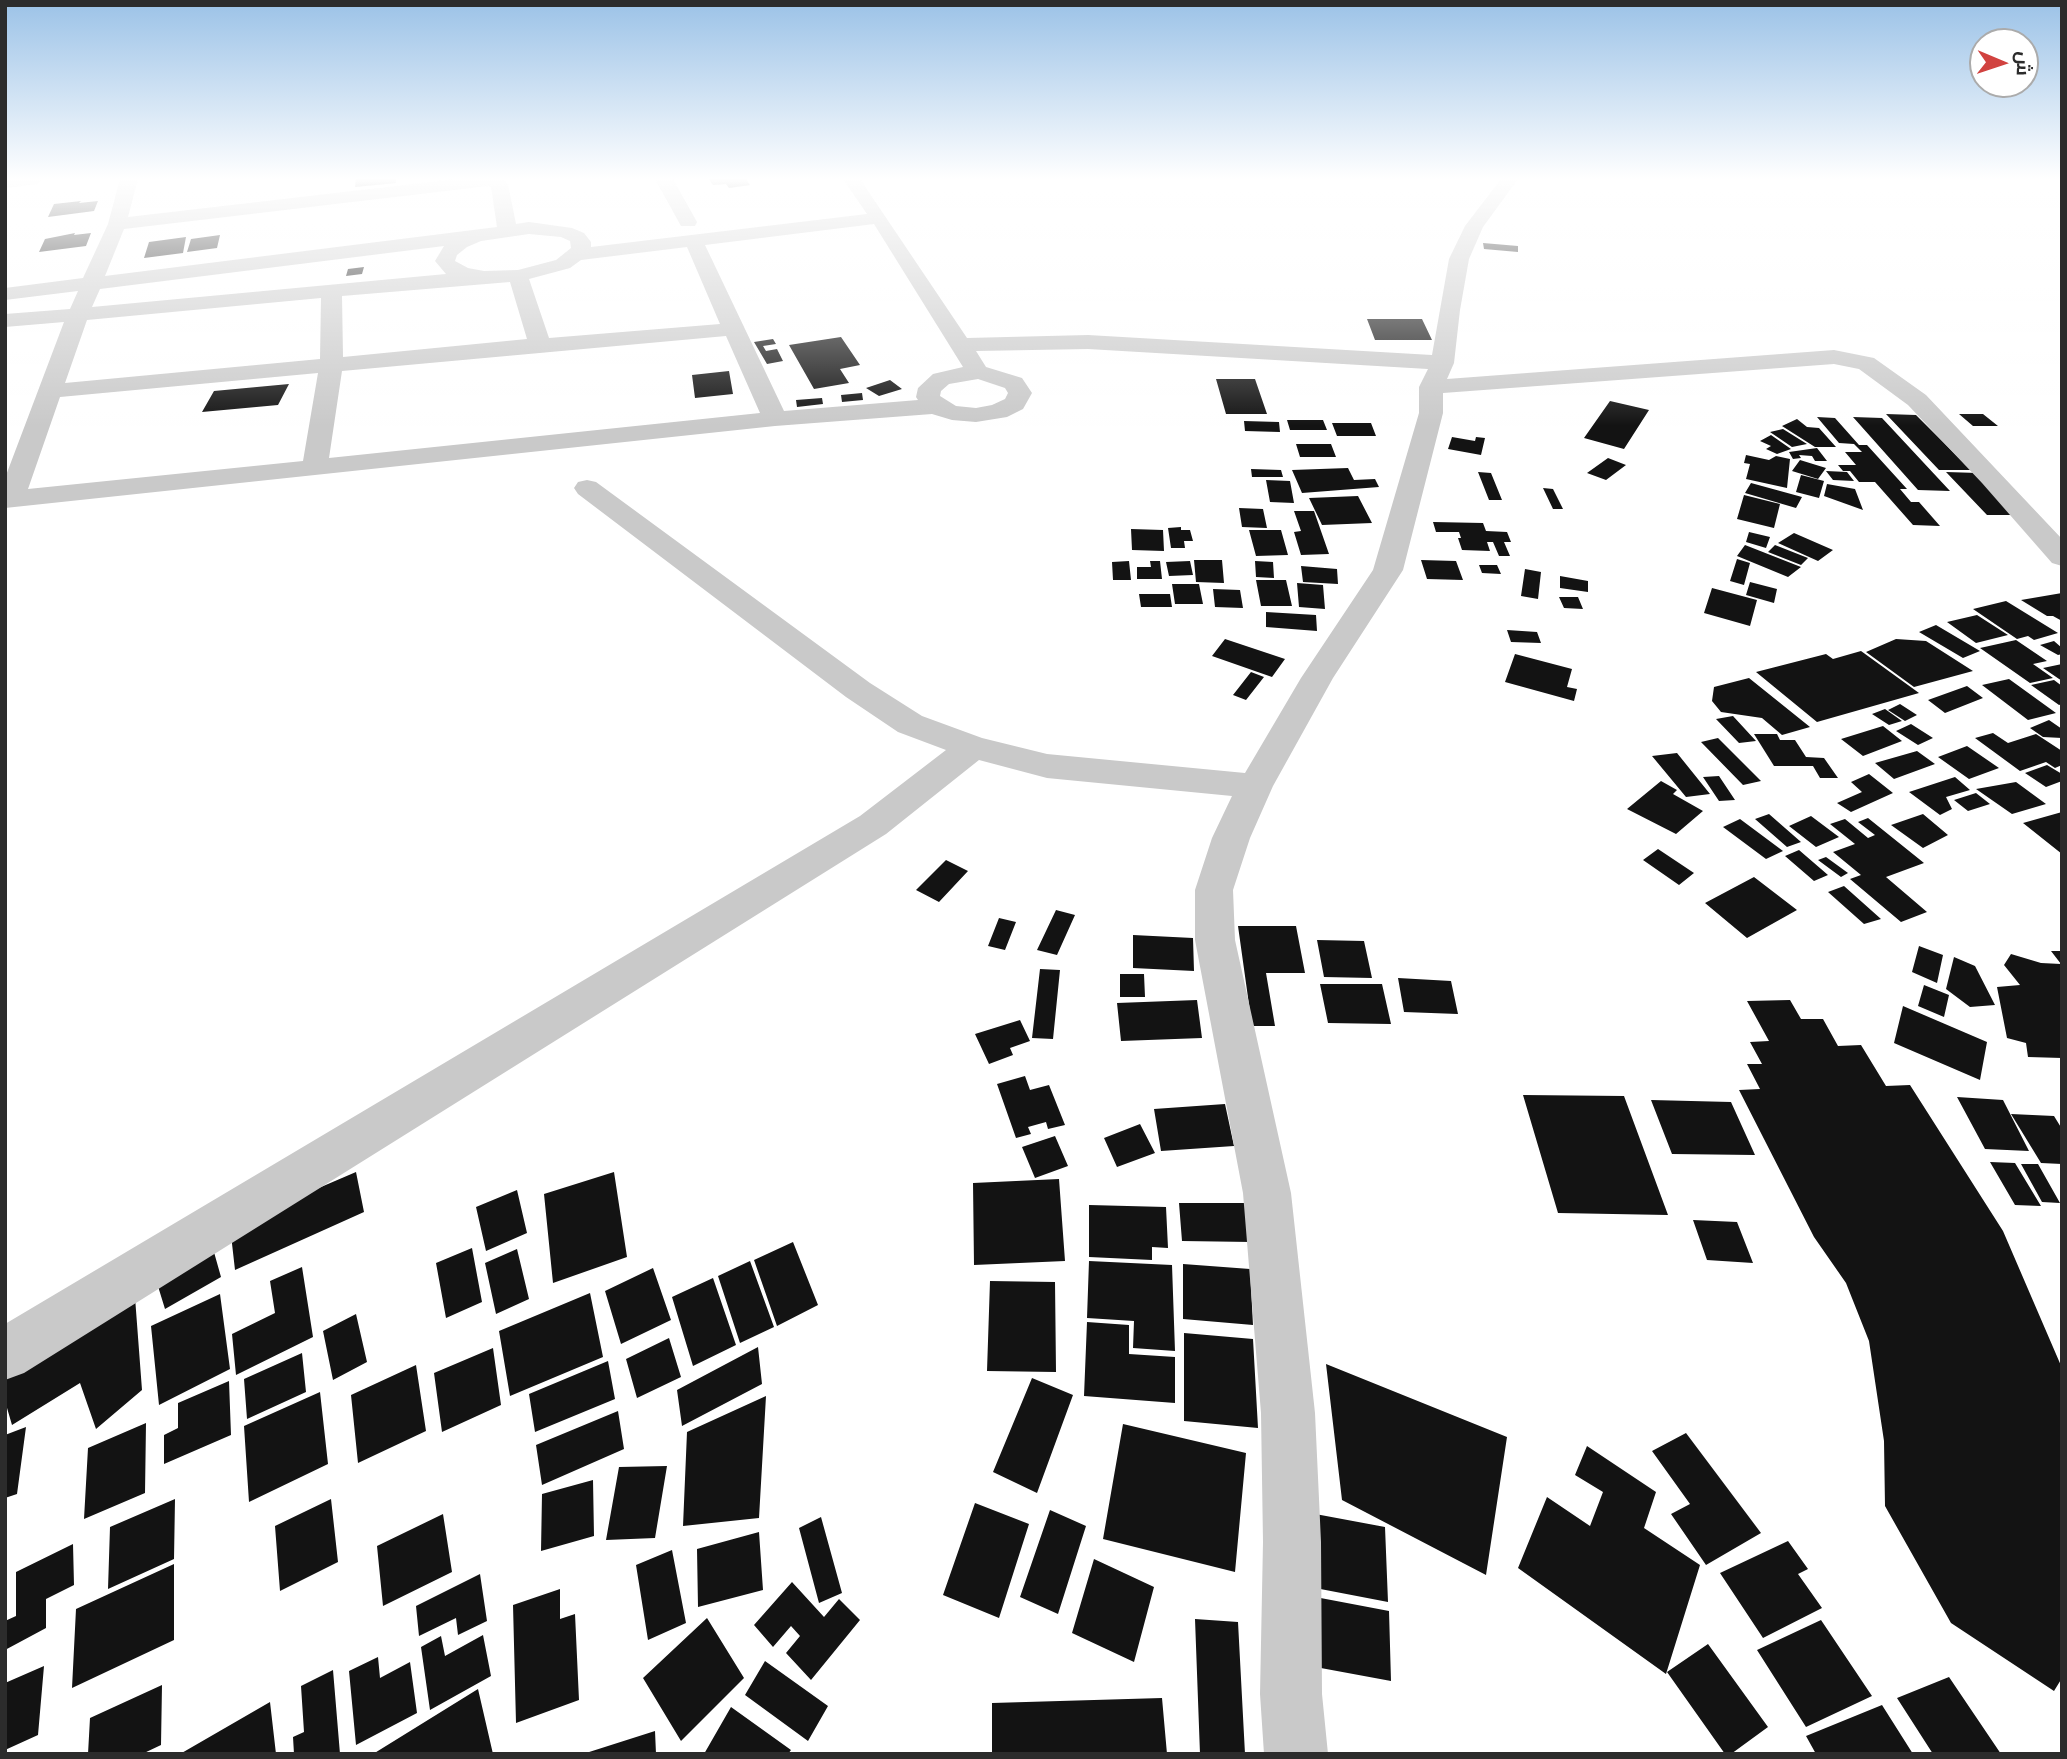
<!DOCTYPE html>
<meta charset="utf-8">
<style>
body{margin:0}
#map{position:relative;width:2067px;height:1759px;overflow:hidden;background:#fff;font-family:"Space Grotesk",Cairo,sans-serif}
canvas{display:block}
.frame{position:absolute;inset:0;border:7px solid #2c2c2c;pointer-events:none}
.north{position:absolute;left:1969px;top:28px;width:70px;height:70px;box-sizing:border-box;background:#fff;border:2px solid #ababab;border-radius:50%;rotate:92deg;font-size:19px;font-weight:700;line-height:28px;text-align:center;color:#2c2c2c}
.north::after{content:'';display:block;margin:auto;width:24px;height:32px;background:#d14340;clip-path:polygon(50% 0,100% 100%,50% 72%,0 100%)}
</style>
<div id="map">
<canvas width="2067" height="1759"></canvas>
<div class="frame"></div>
<div class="north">ش</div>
</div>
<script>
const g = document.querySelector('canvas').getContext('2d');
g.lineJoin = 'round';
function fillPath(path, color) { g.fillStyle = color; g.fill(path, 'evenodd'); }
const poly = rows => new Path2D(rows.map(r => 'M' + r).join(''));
fillPath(poly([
 [356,179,396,179,396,183,355,187],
 [709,179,746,179,750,185,729,188,726,184,713,185],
 [81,201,79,203,98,201,94,211,48,217,54,204],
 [75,233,74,235,91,233,86,246,39,252,45,239],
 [220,235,217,248,187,252,191,239],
 [186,237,183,253,144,258,149,242],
 [1483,243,1518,246,1518,252,1484,249],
 [364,267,362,274,346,276,348,269],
 [1367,319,1422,319,1432,340,1375,340],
 [841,337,860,365,840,369,849,383,814,389,789,345],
 [773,339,776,344,763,346,766,351,777,349,783,361,767,364,754,342],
 [729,371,733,394,695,398,692,375],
 [1216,379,1255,379,1267,414,1226,414],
 [890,380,902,389,879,396,866,388],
 [289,384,278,405,202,412,214,391],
 [862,393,863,400,842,402,841,395],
 [822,398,823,404,797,407,796,400],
 [1610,401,1649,410,1624,449,1584,438],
 [1886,414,1916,415,1971,470,1939,470],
 [1959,414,1983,414,1998,426,1973,426],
 [1817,417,1835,418,1859,445,1867,445,1907,489,1900,489,1911,502,1919,502,1940,526,1913,525,1875,482,1859,482,1850,471,1843,471,1838,465,1856,465,1845,452,1862,452,1854,444,1839,443],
 [1853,417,1882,418,1950,491,1918,490],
 [1797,419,1807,427,1819,428,1836,447,1815,447,1782,426],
 [1287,420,1323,420,1327,430,1290,430],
 [1244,421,1279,422,1280,432,1245,431],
 [1332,423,1371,423,1376,436,1337,436],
 [1783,429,1807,444,1792,447,1770,432],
 [1771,435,1791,449,1777,454,1766,449,1771,446,1760,441],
 [1452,437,1475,441,1476,437,1485,438,1481,455,1448,449],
 [1296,444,1331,444,1336,457,1300,457],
 [1817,448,1827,461,1815,461,1812,456,1799,455,1801,458,1793,459,1789,452],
 [1746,455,1769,460,1776,456,1790,459,1787,488,1746,479,1750,464,1744,463],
 [1608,458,1626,465,1606,480,1587,473],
 [1800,460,1826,468,1818,479,1792,471],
 [1348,468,1354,480,1375,479,1379,487,1302,493,1292,470],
 [1251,469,1281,470,1283,477,1252,477],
 [1826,471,1847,472,1854,481,1833,480],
 [1478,472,1491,473,1502,500,1489,500],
 [1946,472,1978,473,2021,515,1987,515],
 [1801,475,1824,481,1819,498,1796,492],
 [1266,480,1290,481,1294,503,1270,502],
 [1751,483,1802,497,1796,508,1745,493],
 [1827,484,1855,489,1863,510,1824,496],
 [1543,488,1553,489,1563,509,1553,509],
 [1744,495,1780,504,1774,528,1737,519],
 [1358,496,1372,523,1322,525,1309,498],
 [1239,508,1263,509,1267,528,1242,527],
 [1294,511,1314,511,1329,554,1301,555,1294,532,1301,531],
 [1433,522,1483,523,1486,531,1507,532,1511,542,1504,542,1510,556,1499,556,1493,542,1487,542,1490,551,1462,550,1458,538,1461,538,1459,532,1436,532],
 [1181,527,1181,530,1190,530,1193,541,1184,541,1185,548,1171,548,1168,528],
 [1131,529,1163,530,1164,551,1132,550],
 [1249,530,1281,530,1288,555,1256,556],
 [1749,532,1770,537,1766,548,1746,542],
 [1794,533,1833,550,1818,561,1778,543],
 [1745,545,1801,567,1788,577,1737,556],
 [1775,545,1808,558,1801,565,1768,552],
 [1737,559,1750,563,1744,585,1730,581],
 [1194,560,1222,560,1224,583,1196,582],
 [1421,560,1456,561,1463,580,1427,579],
 [1129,561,1131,580,1113,580,1112,562],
 [1150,561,1160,561,1162,579,1137,579,1137,567,1151,567],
 [1190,561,1193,575,1169,576,1166,562],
 [1255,561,1273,562,1274,578,1256,577],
 [1479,565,1497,565,1501,574,1482,573],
 [1301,566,1337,569,1338,584,1303,582],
 [1525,569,1541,572,1538,599,1521,596],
 [1560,576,1588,581,1588,592,1560,588],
 [1256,580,1286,580,1292,606,1261,606],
 [1750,582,1777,589,1774,603,1746,595],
 [1297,583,1323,585,1325,609,1299,607],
 [1172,584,1199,584,1203,604,1175,604],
 [1712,588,1757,600,1750,626,1704,613],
 [1213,589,1240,590,1243,608,1215,607],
 [2062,593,2062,621,2053,616,2047,616,2021,600],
 [1139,594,1170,594,1172,607,1141,607],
 [1559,597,1578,597,1583,609,1564,608],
 [2006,601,2058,633,2034,640,2028,636,2017,639,1973,609],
 [1266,612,1316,615,1317,631,1266,627],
 [1977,615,2008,635,1976,643,1947,622],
 [1936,625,1980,651,1963,658,1919,632],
 [1507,630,1537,632,1541,643,1511,642],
 [1225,639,1285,659,1272,677,1212,656],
 [1896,639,1926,641,1973,671,1914,687,1866,652],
 [2016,640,2047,661,2033,664,2053,678,2030,683,1980,648],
 [2054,641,2062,648,2062,654,2058,655,2040,645],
 [1861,651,1919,693,1817,722,1756,672,1826,654,1833,659],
 [1515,654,1572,669,1567,687,1577,689,1574,701,1505,682],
 [2062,664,2062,681,2043,668],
 [1251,672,1264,677,1246,700,1233,695],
 [1749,678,1810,727,1782,735,1762,718,1721,712,1712,701,1714,687],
 [2009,679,2056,713,2028,720,1982,685],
 [2054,680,2062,686,2062,704,2059,705,2031,685],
 [1967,686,1983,698,1945,713,1928,700],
 [1900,704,1917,715,1905,721,1888,710],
 [1885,709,1902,721,1889,725,1872,714],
 [1733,716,1756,741,1739,743,1716,719],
 [2049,720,2062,729,2062,738,2043,737,2030,728],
 [1911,724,1933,738,1918,745,1896,731],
 [1883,726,1902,741,1863,756,1841,739],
 [1993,733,2008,743,2036,734,2062,751,2062,765,2055,768,2046,762,2020,771,1975,738],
 [1754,734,1777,734,1780,740,1795,740,1806,757,1824,758,1838,778,1820,778,1813,766,1774,766],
 [1718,738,1761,781,1743,785,1701,742],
 [1967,746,1999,768,1969,779,1938,757],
 [1917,751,1935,764,1894,779,1875,763],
 [1677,753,1710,794,1686,797,1652,756],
 [2047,765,2062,774,2062,781,2046,787,2025,773],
 [1869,774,1893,793,1851,812,1837,803,1862,792,1851,782],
 [1719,776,1735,800,1719,801,1703,777],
 [1955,777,1970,790,1946,797,1952,809,1940,815,1909,792],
 [1661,781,1677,790,1673,794,1703,811,1676,834,1627,809],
 [2016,782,2046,804,2012,814,1976,789],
 [1976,793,1990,804,1968,811,1954,800],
 [2062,812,2062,854,2023,823],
 [1769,814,1801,842,1787,847,1755,819],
 [1923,814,1948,835,1923,848,1891,825],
 [1811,816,1839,837,1816,847,1789,826],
 [1868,818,1924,863,1886,877,1927,912,1901,922,1850,879,1861,875,1833,852,1855,844,1830,824,1845,819,1868,838,1875,835,1858,822],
 [1740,819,1783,851,1766,859,1723,827],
 [1658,849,1694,873,1679,885,1643,860],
 [1799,850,1828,875,1814,881,1785,856],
 [1826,857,1848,873,1841,877,1818,860],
 [946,860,968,871,939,902,916,890],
 [1754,877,1797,910,1747,938,1705,903],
 [1844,886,1881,919,1864,924,1828,892],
 [1056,910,1075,915,1057,955,1037,950],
 [999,918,1016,922,1005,950,988,946],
 [1238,926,1296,926,1305,973,1266,973,1275,1026,1252,1026],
 [1133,935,1193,938,1194,971,1133,968],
 [1317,940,1364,941,1372,978,1324,977],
 [1919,946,1943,955,1937,983,1912,972],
 [2051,951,2062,951,2062,1058,2028,1057,2026,1043,2007,1038,1997,987,2020,985,2004,965,2011,954,2041,963,2061,964],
 [1954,957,1975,966,1995,1005,1970,1007,1946,989],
 [1040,969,1060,970,1053,1039,1032,1038],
 [1120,974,1144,974,1145,997,1120,997],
 [1398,978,1451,981,1458,1014,1404,1012],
 [1320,984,1382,984,1391,1024,1328,1023],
 [1924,985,1949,995,1944,1017,1918,1006],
 [1197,1000,1202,1038,1121,1041,1117,1003],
 [1790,1000,1801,1019,1823,1019,1838,1046,1861,1045,1886,1086,1910,1085,2003,1231,2062,1368,2062,1678,2054,1691,1951,1623,1885,1506,1884,1441,1869,1341,1846,1283,1814,1237,1739,1090,1760,1089,1747,1064,1762,1064,1750,1042,1769,1041,1747,1001],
 [1903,1006,1987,1042,1980,1080,1894,1043],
 [1020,1020,1030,1041,1010,1048,1013,1055,989,1064,975,1034],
 [1025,1076,1030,1090,1049,1085,1065,1125,1048,1129,1046,1122,1028,1127,1031,1134,1016,1138,997,1084],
 [1523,1095,1624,1096,1668,1215,1558,1213],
 [1957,1097,2003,1100,2029,1151,1985,1149],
 [1651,1100,1731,1102,1755,1155,1672,1154],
 [1225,1104,1234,1146,1161,1151,1154,1109],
 [2011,1114,2054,1116,2062,1129,2062,1164,2041,1163],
 [1140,1124,1155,1153,1117,1167,1104,1138],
 [1055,1136,1068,1166,1035,1178,1022,1147],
 [1990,1162,2015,1163,2041,1206,2015,1205],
 [2021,1164,2038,1164,2060,1203,2042,1202],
 [356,1172,364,1212,235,1270,230,1226],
 [614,1172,627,1257,553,1283,544,1194],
 [1059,1179,1065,1261,974,1265,973,1183],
 [517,1190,527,1233,486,1251,476,1207],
 [1179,1203,1248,1203,1252,1242,1182,1241],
 [1089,1205,1166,1207,1168,1248,1152,1247,1152,1260,1089,1257],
 [1693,1220,1737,1222,1753,1263,1707,1260],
 [210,1238,221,1277,165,1309,153,1270],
 [793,1242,818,1305,777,1326,754,1260],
 [472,1248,482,1302,446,1318,436,1263],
 [517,1249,529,1299,496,1314,485,1263],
 [750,1261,774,1327,740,1343,718,1276],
 [1089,1261,1172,1265,1175,1351,1133,1348,1134,1321,1087,1318],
 [1183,1264,1250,1269,1253,1325,1183,1319],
 [302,1267,313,1337,236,1375,232,1334,275,1313,270,1281],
 [653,1268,671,1320,621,1344,605,1291],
 [713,1278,736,1345,693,1366,672,1297],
 [990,1281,1055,1282,1056,1372,987,1371],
 [134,1284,142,1390,96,1429,80,1383,12,1425,5,1401,5,1366],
 [590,1293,603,1357,510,1396,499,1331],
 [220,1294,230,1369,159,1405,151,1326],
 [356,1314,367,1362,333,1380,323,1331],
 [1087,1322,1129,1325,1129,1354,1175,1357,1175,1403,1084,1396],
 [1184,1333,1253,1339,1258,1428,1184,1421],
 [669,1338,681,1377,637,1398,626,1359],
 [758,1347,762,1384,682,1426,677,1390],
 [493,1348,501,1405,442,1432,434,1373],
 [302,1353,306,1392,247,1419,244,1379],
 [608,1361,615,1399,535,1432,529,1394],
 [1326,1364,1507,1437,1486,1575,1342,1500],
 [416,1365,426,1431,358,1463,351,1395],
 [1032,1378,1073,1395,1037,1493,993,1472],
 [229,1381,231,1435,164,1464,164,1435,178,1428,178,1403],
 [320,1392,328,1464,249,1502,244,1426],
 [766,1396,759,1518,683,1526,687,1432],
 [618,1411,624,1449,542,1485,536,1445],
 [146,1423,145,1493,84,1519,88,1448],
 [1123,1424,1246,1453,1235,1572,1103,1539],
 [26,1427,17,1494,5,1498,5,1435],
 [1686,1433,1761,1533,1706,1565,1671,1514,1690,1504,1652,1451],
 [1587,1446,1656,1492,1644,1528,1700,1565,1666,1674,1518,1568,1547,1497,1590,1526,1603,1492,1575,1475],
 [667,1466,655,1538,606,1540,619,1467],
 [593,1480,594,1536,541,1551,542,1494],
 [175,1499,174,1559,108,1589,110,1527],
 [331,1499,338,1562,280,1591,275,1526],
 [975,1503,1029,1524,999,1618,943,1595],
 [1050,1510,1086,1526,1058,1614,1020,1597],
 [1310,1513,1385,1527,1388,1602,1310,1587],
 [443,1514,452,1572,383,1606,377,1546],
 [821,1517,842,1593,819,1603,799,1528],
 [759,1532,763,1590,698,1607,697,1549],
 [1788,1541,1808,1569,1798,1574,1822,1608,1763,1638,1720,1573],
 [73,1544,74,1585,46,1599,46,1628,5,1650,5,1621,16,1616,16,1572],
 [672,1550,686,1623,648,1640,636,1565],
 [1094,1559,1154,1587,1134,1662,1072,1633],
 [174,1564,174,1640,72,1688,76,1609],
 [480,1574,487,1621,458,1635,456,1618,419,1636,416,1606],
 [792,1582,824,1617,839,1599,860,1620,811,1680,786,1653,800,1636,791,1626,773,1647,754,1625],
 [560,1589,560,1619,575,1614,579,1700,516,1723,513,1605],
 [1310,1596,1389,1611,1391,1681,1310,1666],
 [707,1618,744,1678,681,1741,643,1678],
 [1195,1619,1238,1622,1245,1754,1200,1754],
 [1821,1620,1872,1696,1806,1727,1757,1650],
 [483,1635,491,1676,430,1710,421,1647,441,1636,445,1656],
 [1708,1644,1768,1727,1731,1754,1725,1754,1667,1672],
 [378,1657,380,1678,410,1662,417,1713,356,1745,349,1671],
 [765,1661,828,1706,808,1741,745,1695],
 [44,1666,38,1735,5,1750,5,1683],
 [333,1670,340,1754,294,1754,293,1737,304,1732,301,1686],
 [1949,1677,2001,1754,1933,1754,1897,1698],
 [162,1685,161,1745,142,1754,88,1754,90,1718],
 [478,1689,493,1754,373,1754],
 [1162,1698,1167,1754,992,1754,992,1703],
 [270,1702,276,1754,180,1754],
 [1882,1705,1913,1754,1816,1754,1806,1736],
 [731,1707,791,1750,788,1754,704,1754],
 [655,1731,656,1754,586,1754,586,1753]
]), '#131313');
fillPath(poly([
 [5,179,45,179,37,184,5,188,5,179],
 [120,179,138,179,128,217,456,179,502,179,508,184,516,224,529,222,572,228,584,233,591,242,591,247,867,214,843,179,860,179,967,338,1088,335,1432,355,1449,259,1465,226,1501,179,1518,179,1483,227,1469,259,1460,310,1454,363,1447,379,1834,350,1874,358,1926,395,2062,539,2062,566,2052,563,1982,483,1908,405,1859,369,1834,364,1443,393,1443,413,1403,570,1333,678,1273,786,1250,838,1233,890,1235,940,1291,1193,1315,1413,1321,1542,1322,1694,1328,1754,1264,1754,1260,1694,1263,1542,1261,1413,1243,1193,1195,940,1195,890,1212,838,1232,796,1047,778,979,760,886,834,24,1373,5,1380,5,1324,860,816,946,750,898,732,846,697,578,494,574,488,578,482,587,480,596,482,870,683,922,716,982,738,1047,754,1245,773,1301,678,1373,570,1419,413,1419,387,1428,369,1088,349,976,351,986,367,1022,378,1032,393,1023,409,1007,417,976,422,952,420,932,414,775,426,5,508,5,478,64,322,5,327,5,314,70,309,78,291,5,300,5,288,83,278,108,224,120,179],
 [488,186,491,187,497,227,105,276,124,229,488,186],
 [874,224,963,367,933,374,918,388,916,397,918,400,784,411,705,245,874,224],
 [529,234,561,237,570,241,571,248,556,260,518,270,484,271,468,268,455,261,457,255,467,247,481,241,529,234],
 [444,246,435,261,446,274,92,307,100,289,444,246],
 [687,247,720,324,549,338,529,279,570,268,581,260,687,247],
 [510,282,527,339,343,357,342,296,510,282],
 [321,298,320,359,65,383,87,320,321,298],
 [726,336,760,413,329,458,342,371,726,336],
 [318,373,303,461,28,489,60,397,318,373],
 [978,379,1005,388,1008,393,1005,399,992,405,976,408,956,406,940,396,941,391,949,384,978,379],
 [655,179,673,179,697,222,695,226,681,226,655,179]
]), '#c9c9c9');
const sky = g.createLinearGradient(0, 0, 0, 426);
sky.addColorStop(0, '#9bc2e7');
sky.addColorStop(0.42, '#fff');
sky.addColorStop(1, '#ffffff00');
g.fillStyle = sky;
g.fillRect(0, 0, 2067, 426);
</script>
